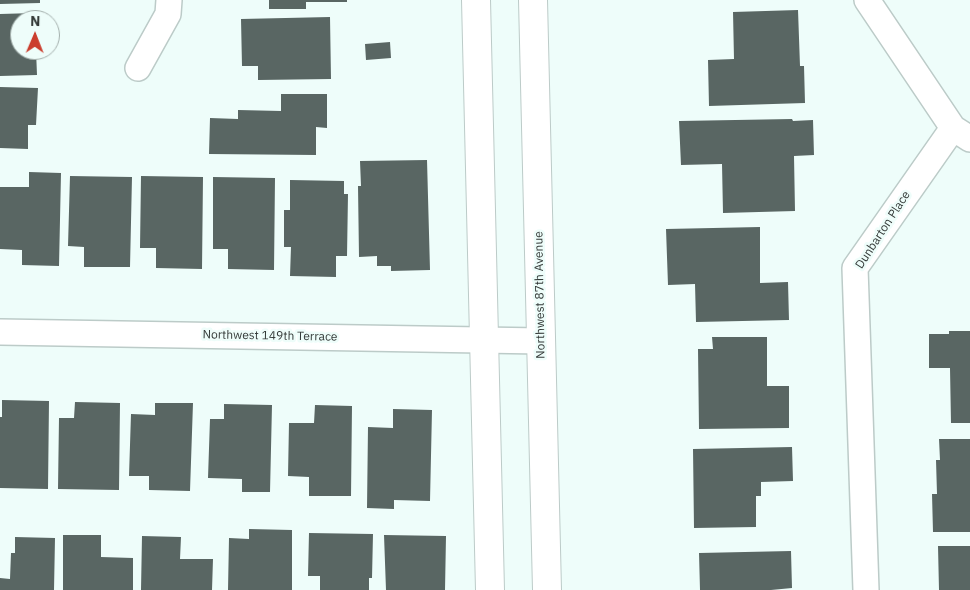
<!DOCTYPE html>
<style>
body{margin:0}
#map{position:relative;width:970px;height:590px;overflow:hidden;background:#eefdfa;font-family:"IBM Plex Sans",sans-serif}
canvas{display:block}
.north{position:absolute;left:10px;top:10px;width:50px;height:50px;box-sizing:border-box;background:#eefdfa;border:1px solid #a3afac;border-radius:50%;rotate:1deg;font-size:14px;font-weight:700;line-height:20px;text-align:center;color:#333937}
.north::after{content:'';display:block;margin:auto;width:18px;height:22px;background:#cb3e2e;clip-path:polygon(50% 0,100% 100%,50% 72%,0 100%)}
</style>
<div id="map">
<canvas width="970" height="590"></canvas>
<div class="north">N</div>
</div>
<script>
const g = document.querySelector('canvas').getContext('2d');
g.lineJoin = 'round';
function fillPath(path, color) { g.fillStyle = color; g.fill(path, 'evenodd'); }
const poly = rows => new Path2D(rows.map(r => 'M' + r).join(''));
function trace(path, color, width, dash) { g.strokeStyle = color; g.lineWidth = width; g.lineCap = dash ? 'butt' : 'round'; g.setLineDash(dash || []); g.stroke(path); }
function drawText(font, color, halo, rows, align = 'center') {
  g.font = font + ' "IBM Plex Sans",sans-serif'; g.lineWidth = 5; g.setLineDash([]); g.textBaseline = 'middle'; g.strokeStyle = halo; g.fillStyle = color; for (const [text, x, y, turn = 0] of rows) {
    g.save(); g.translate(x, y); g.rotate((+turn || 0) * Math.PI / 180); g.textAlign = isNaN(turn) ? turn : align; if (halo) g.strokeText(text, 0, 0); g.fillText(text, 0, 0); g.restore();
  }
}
fillPath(poly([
 [0,0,40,0,40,3,0,4],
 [269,0,347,0,347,2,306,2,306,9,269,9],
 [798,10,800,66,804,66,805,103,709,106,708,60,734,59,733,12],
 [35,13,36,20,20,20,20,50,36,50,37,75,0,76,0,14],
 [330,17,331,79,258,80,258,66,242,66,241,19],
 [390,42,391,58,366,60,365,44],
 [0,87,38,88,36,125,28,125,28,149,0,148],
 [281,94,327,94,327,128,316,127,316,155,209,154,210,118,238,119,238,110,281,111],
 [792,119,793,121,813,120,814,155,794,156,795,211,723,213,722,164,681,165,679,121],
 [427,160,430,270,391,271,391,266,377,266,377,256,359,257,358,186,361,186,360,161],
 [29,172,61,173,59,266,22,265,22,250,0,249,0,187,29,187],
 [70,176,132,177,130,267,84,267,84,247,68,246],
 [141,176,203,177,202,269,156,268,156,248,140,248],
 [213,177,275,178,274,270,228,269,228,249,213,249],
 [290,180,344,181,344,194,348,194,347,256,336,256,336,277,290,276,291,247,284,247,284,210,290,210],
 [760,227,760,283,788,282,789,320,696,322,695,284,668,285,666,229],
 [949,331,970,331,970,423,951,423,950,368,929,368,929,334,949,334],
 [712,337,767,337,767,386,789,386,789,428,699,429,698,349,713,349],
 [2,400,49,401,48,489,0,488,0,417,2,417],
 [75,402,120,403,119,490,58,489,59,418,74,418],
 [155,403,193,403,190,491,149,490,149,476,129,476,131,414,155,415],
 [224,404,272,405,270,492,242,492,242,479,208,478,210,419,224,419],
 [315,405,352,406,351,496,309,496,309,477,288,476,289,423,314,423],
 [393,409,432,410,430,501,394,500,394,509,367,508,368,427,393,428],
 [939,439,970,439,970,532,933,532,932,494,937,494,936,460,940,460],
 [792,447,793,481,761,482,761,496,756,496,756,527,694,528,693,449],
 [249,529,292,530,292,590,228,590,229,538,249,539],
 [309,533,373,534,372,578,369,578,369,590,320,590,320,576,308,576],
 [63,535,101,535,101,557,133,558,133,590,63,590],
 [384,535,446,536,445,590,386,590],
 [142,536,181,537,180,559,213,559,212,590,141,590],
 [15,537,55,538,54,590,0,590,0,578,10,579,11,553,15,553],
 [938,546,970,546,970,590,939,590],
 [791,551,792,588,771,590,700,590,699,553]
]), '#596663');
const minor = poly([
 [867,0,953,128,970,139],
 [138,68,168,14,169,0],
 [0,332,541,341],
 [866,590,855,268,953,128]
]);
const secondary = poly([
 [476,0,490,590],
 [533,0,547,590]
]);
trace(minor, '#bccbc8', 28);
trace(secondary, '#bccbc8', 30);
trace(minor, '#fff', 25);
trace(secondary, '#fff', 28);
drawText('12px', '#333937', '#eefdfa', [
 ["Dunbarton Place",883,230,-57],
 ["Northwest 87th Avenue",540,295,-91],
 ["Northwest 149th Terrace",270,336,1]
]);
</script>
